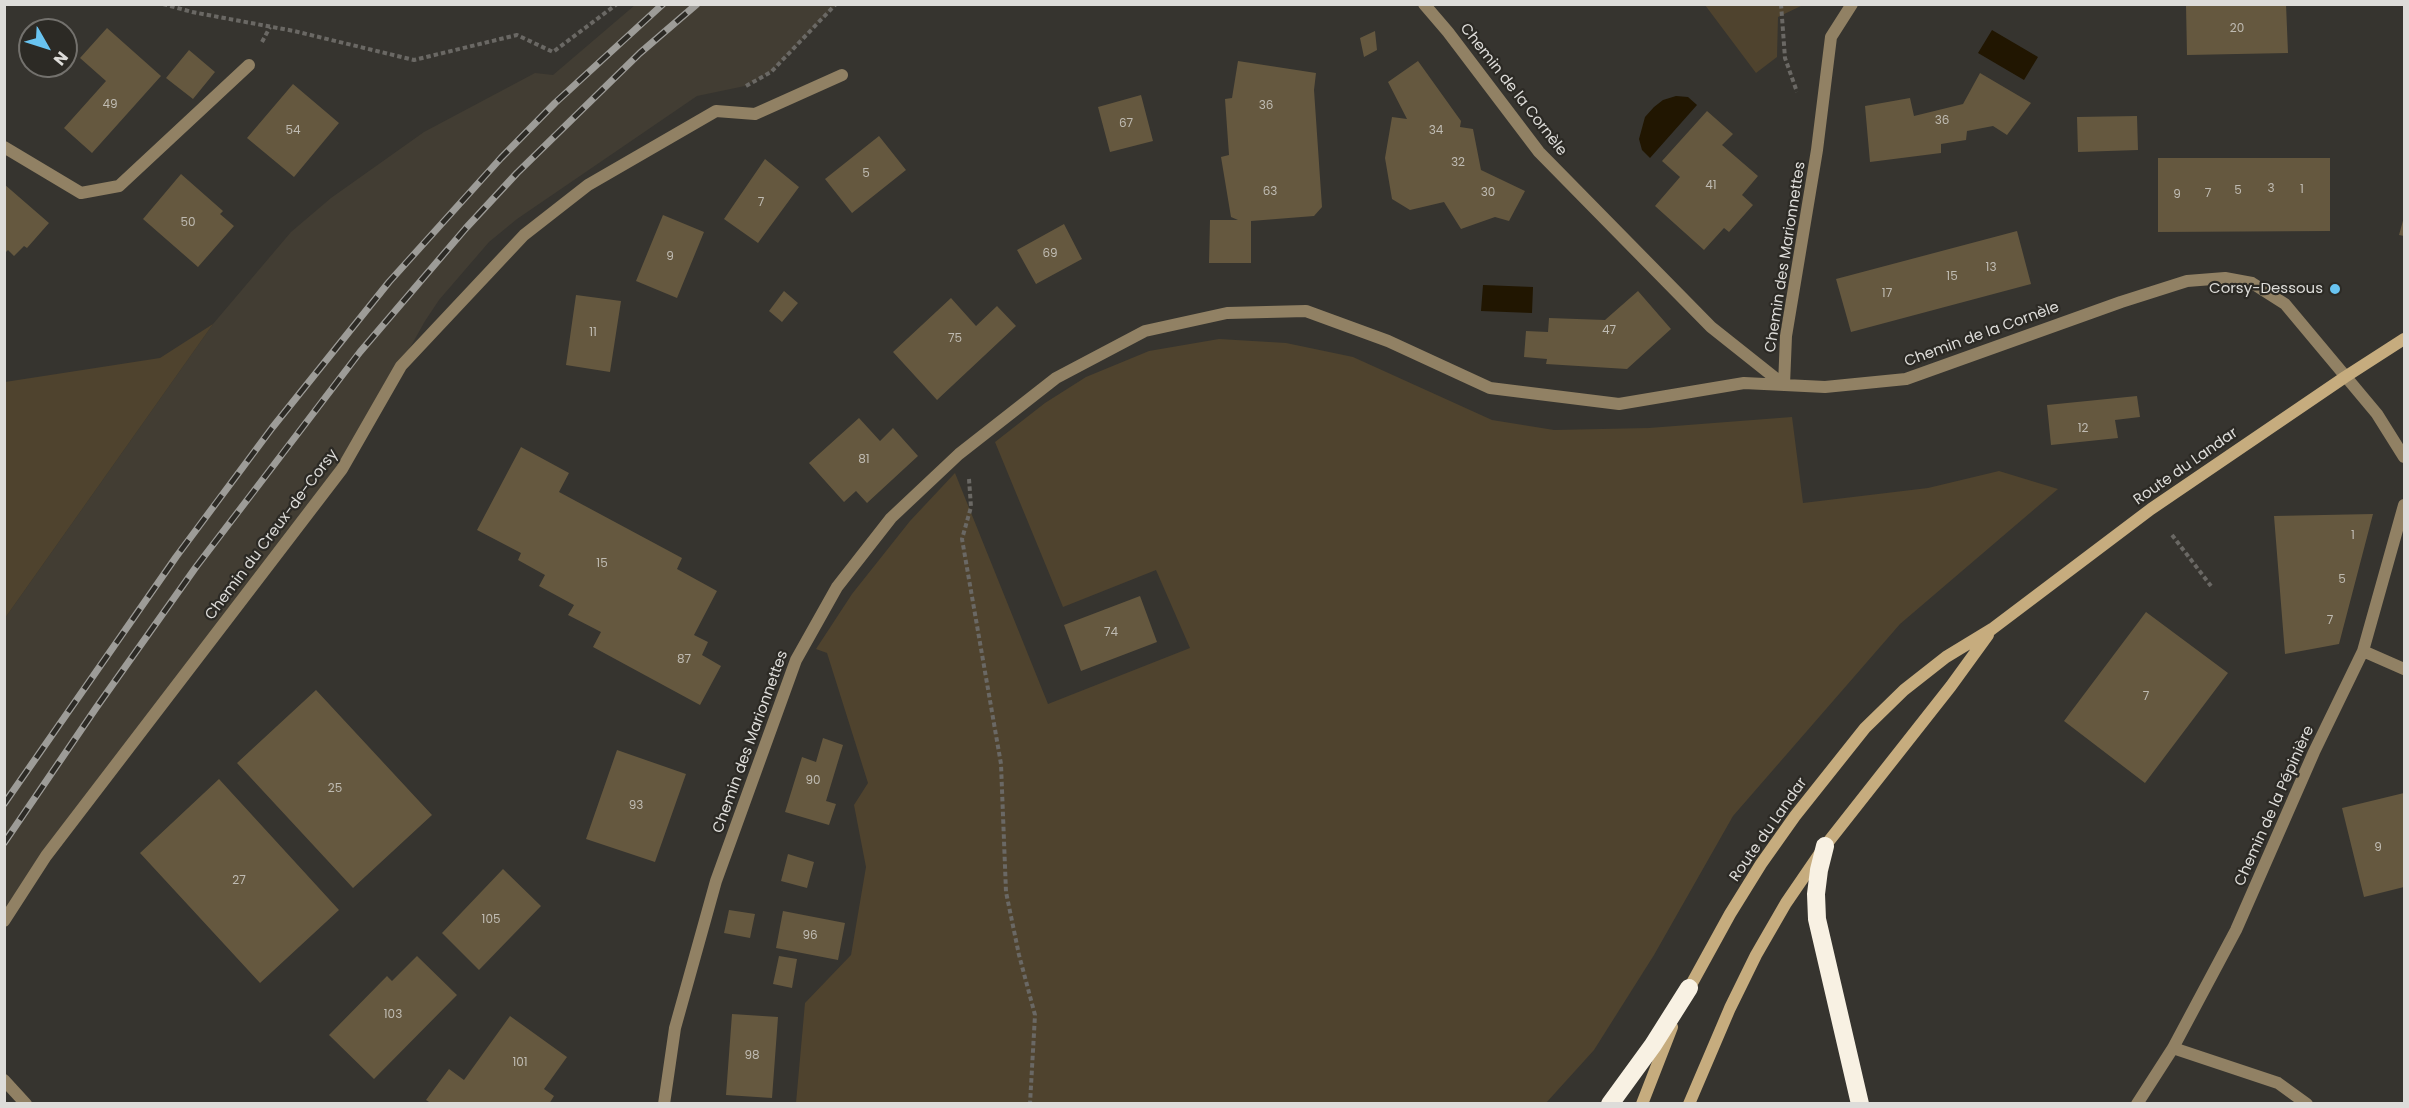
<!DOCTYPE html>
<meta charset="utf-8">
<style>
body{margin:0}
#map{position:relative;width:2409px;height:1108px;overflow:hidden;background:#36342f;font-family:Poppins,sans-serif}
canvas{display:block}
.frame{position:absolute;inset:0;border:6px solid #dddcd9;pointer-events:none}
.north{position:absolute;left:18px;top:18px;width:60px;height:60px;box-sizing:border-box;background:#2c2a25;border:2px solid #73716d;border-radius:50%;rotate:129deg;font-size:16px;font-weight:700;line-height:24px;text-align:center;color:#dddcd9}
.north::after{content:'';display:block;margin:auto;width:21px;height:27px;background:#69c4f1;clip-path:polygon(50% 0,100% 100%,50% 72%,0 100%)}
</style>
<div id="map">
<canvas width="2409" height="1108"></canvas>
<div class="frame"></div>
<div class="north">N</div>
</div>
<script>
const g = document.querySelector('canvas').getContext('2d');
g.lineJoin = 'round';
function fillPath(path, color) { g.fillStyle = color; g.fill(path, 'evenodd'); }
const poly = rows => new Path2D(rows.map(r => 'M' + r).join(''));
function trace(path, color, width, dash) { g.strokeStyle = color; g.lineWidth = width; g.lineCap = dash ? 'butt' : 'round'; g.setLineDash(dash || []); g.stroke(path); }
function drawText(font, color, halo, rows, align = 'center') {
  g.font = font + ' Poppins,sans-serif'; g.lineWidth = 4.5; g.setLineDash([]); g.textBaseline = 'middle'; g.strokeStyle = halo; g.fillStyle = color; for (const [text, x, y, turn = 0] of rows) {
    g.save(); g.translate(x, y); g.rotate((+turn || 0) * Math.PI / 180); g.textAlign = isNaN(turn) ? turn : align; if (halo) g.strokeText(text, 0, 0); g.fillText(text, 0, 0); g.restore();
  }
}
fillPath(poly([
 [635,5,836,5,771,72,745,86,697,96,517,219,489,242,439,300,425,321,342,469,5,921,5,618,213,324,291,232,331,198,424,132,535,73,553,75]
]), '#423d33');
fillPath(poly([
 [1705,5,1803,5,1778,17,1777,57,1756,73],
 [213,324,5,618,5,382,160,358],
 [1219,339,1286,343,1353,357,1492,420,1554,430,1649,428,1792,417,1803,503,1928,488,1999,471,2058,489,1900,624,1733,816,1654,955,1594,1050,1546,1103,796,1103,805,1003,851,955,866,867,854,805,868,783,827,653,816,649,852,594,910,521,955,473,1048,704,1190,648,1156,570,1063,607,995,442,1045,403,1086,377,1149,351]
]), '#4f432e');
fillPath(poly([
 [1992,30,2038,57,2024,80,1978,53],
 [1676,96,1688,97,1697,105,1650,158,1642,150,1639,139,1645,117,1654,107,1663,100],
 [1483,285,1533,287,1532,313,1481,311]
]), '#211601');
fillPath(poly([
 [2286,4,2288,53,2187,55,2186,5],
 [107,28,161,76,92,153,64,128,106,81,80,58],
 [1375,31,1377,50,1364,57,1360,38],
 [189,50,215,72,193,99,166,78],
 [1238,61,1316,73,1314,90,1322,207,1314,216,1251,221,1251,263,1209,263,1210,220,1238,220,1231,217,1221,157,1229,155,1225,99,1232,98],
 [1418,61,1461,121,1460,127,1473,129,1481,170,1525,191,1509,221,1495,217,1461,229,1444,202,1410,210,1392,199,1385,158,1392,117,1407,119,1388,82],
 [1980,73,2031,103,2007,135,1993,126,1967,131,1966,140,1941,144,1941,153,1870,162,1865,106,1910,98,1914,116,1963,104],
 [293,84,339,123,294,177,247,138],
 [1141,95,1153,141,1110,152,1098,107],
 [1707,111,1733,134,1722,145,1758,176,1742,195,1753,205,1729,232,1724,228,1704,250,1655,206,1680,177,1662,161],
 [2137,116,2138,150,2078,152,2077,117],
 [879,136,906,170,852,213,825,179],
 [2158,158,2330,158,2330,231,2158,232],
 [765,159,799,187,758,243,724,219],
 [181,174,223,211,220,214,234,226,198,267,143,219],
 [4,184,49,223,27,248,24,246,14,256,8,250,4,254],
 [663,215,704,232,677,298,636,281],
 [2404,217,2404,236,2399,235],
 [1064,224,1082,259,1036,284,1017,250],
 [2017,231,2031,284,1851,332,1836,279],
 [784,291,798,303,782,322,769,311],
 [1638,291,1671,329,1627,369,1546,364,1547,359,1524,357,1526,331,1548,332,1549,318,1605,320],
 [576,295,621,301,610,372,566,365],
 [951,298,976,326,997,306,1016,326,937,400,893,352],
 [2137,396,2140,417,2115,420,2118,438,2051,445,2047,405],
 [859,418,880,441,893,428,918,456,867,503,856,491,844,502,809,463],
 [521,447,569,473,559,492,682,558,677,569,717,591,694,635,708,642,702,655,721,666,700,705,593,647,601,632,568,615,574,605,539,586,545,575,518,560,521,553,477,530],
 [2373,514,2339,644,2285,654,2274,516],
 [1140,596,1157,642,1081,671,1064,625],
 [2146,612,2228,673,2145,783,2064,721],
 [316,690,432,815,353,888,237,763],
 [823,738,843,745,826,801,836,804,829,825,785,812,802,757,816,762],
 [617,750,686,774,655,862,586,839],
 [219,779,339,910,260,983,140,853],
 [2404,793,2404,887,2364,897,2342,808],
 [788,854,814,862,807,888,781,881],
 [503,869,541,906,479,970,442,933],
 [729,910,755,914,750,938,724,933],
 [783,911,845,923,838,960,776,948],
 [417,956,457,995,374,1079,329,1035,387,976,392,981],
 [779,956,797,959,792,988,773,984],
 [732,1014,778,1017,772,1098,726,1095],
 [510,1016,567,1057,544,1089,554,1096,549,1104,432,1104,426,1100,449,1069,464,1080]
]), '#65583f');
trace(poly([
 [163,4,192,12,294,31,414,60,517,35,553,52,617,4],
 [1781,4,1785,58,1797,92],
 [262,42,270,27],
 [746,86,771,72,836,4],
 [969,479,971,507,962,539,1001,764,1006,892,1019,955,1035,1015,1030,1104],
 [2172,535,2211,586]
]), '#6a6864', 4, [4.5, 3]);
trace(poly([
 [1424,4,1448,32,1539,152,1711,327,1784,385],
 [4,147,81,193,119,186,249,65],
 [1784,385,1786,336,1817,150,1831,37,1852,4],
 [2363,651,2404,669],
 [4,921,46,856,342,469,401,366,524,235,588,185,716,111,755,114,842,75],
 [2173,1048,2278,1083,2307,1104],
 [4,1080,26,1104],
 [664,1104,675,1028,716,881,796,660,837,587,891,518,959,454,1056,378,1145,331,1227,313,1306,311,1388,341,1490,388,1619,404,1744,383,1825,387,1906,379,2121,302,2187,281,2225,278,2252,283,2285,304,2377,414,2404,457],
 [2137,1104,2173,1048,2236,930,2314,752,2363,651,2404,505]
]), '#918164', 12);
trace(poly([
 [1686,994,1730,914,1761,864,1795,816,1865,728,1904,690,1946,657,1992,629,2151,509,2345,377,2404,339],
 [1642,1104,1672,1027],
 [1689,1104,1730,1008,1756,955,1786,903,1825,846,1951,686,1988,635]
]), '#c6ac7e', 12);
trace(poly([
 [1825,846,1819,870,1816,894,1817,919,1860,1104],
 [1610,1104,1653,1045,1689,988]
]), '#f8f1e3', 18);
const rail = poly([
 [4,804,176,557,272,428,389,282,501,158,555,103,663,4],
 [4,843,96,708,196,567,360,352,466,228,517,173,640,53,697,4]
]);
trace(rail, '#9d9c98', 7);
trace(rail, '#2c2a25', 4.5, [14]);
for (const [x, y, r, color] of [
 [2335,289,6,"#69c4f1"]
]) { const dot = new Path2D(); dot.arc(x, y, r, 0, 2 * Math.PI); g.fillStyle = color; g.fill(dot); trace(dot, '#2c2a25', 2); }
drawText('12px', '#bfbbb2', null, [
 ["20",2237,29],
 ["49",110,105],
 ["36",1266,106],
 ["36",1942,121],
 ["67",1126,124],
 ["54",293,131],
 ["34",1436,131],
 ["32",1458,163],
 ["5",866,174],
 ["41",1711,186],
 ["3",2271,189],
 ["1",2302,190],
 ["5",2238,191],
 ["63",1270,192],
 ["30",1488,193],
 ["7",2208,194],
 ["9",2177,195],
 ["7",761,203],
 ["50",188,223],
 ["69",1050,254],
 ["9",670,257],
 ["13",1991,268],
 ["15",1952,277],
 ["17",1887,294],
 ["47",1609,331],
 ["11",593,333],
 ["75",955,339],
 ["12",2083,429],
 ["81",864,460],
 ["1",2353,536],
 ["15",602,564],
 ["5",2342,580],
 ["7",2330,621],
 ["74",1111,633],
 ["87",684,660],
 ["7",2146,697],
 ["90",813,781],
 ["25",335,789],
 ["93",636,806],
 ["9",2378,848],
 ["27",239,881],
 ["105",491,920],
 ["96",810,936],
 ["103",393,1015],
 ["98",752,1056],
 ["101",520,1063]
]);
drawText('15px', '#dddcd9', '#2c2a25', [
 ["Chemin de la Cornèle",1513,90,52],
 ["Chemin des Marionnettes",1786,257,-81],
 ["Chemin de la Cornèle",1982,335,-20],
 ["Route du Landar",2186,467,-35],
 ["Chemin du Creux-de-Corsy",272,535,-53],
 ["Chemin des Marionnettes",751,742,-70],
 ["Chemin de la Pépinière",2275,806,-66],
 ["Route du Landar",1769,830,-55]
]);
drawText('15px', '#dddcd9', '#2c2a25', [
 ["Corsy-Dessous",2323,289]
], 'right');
</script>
